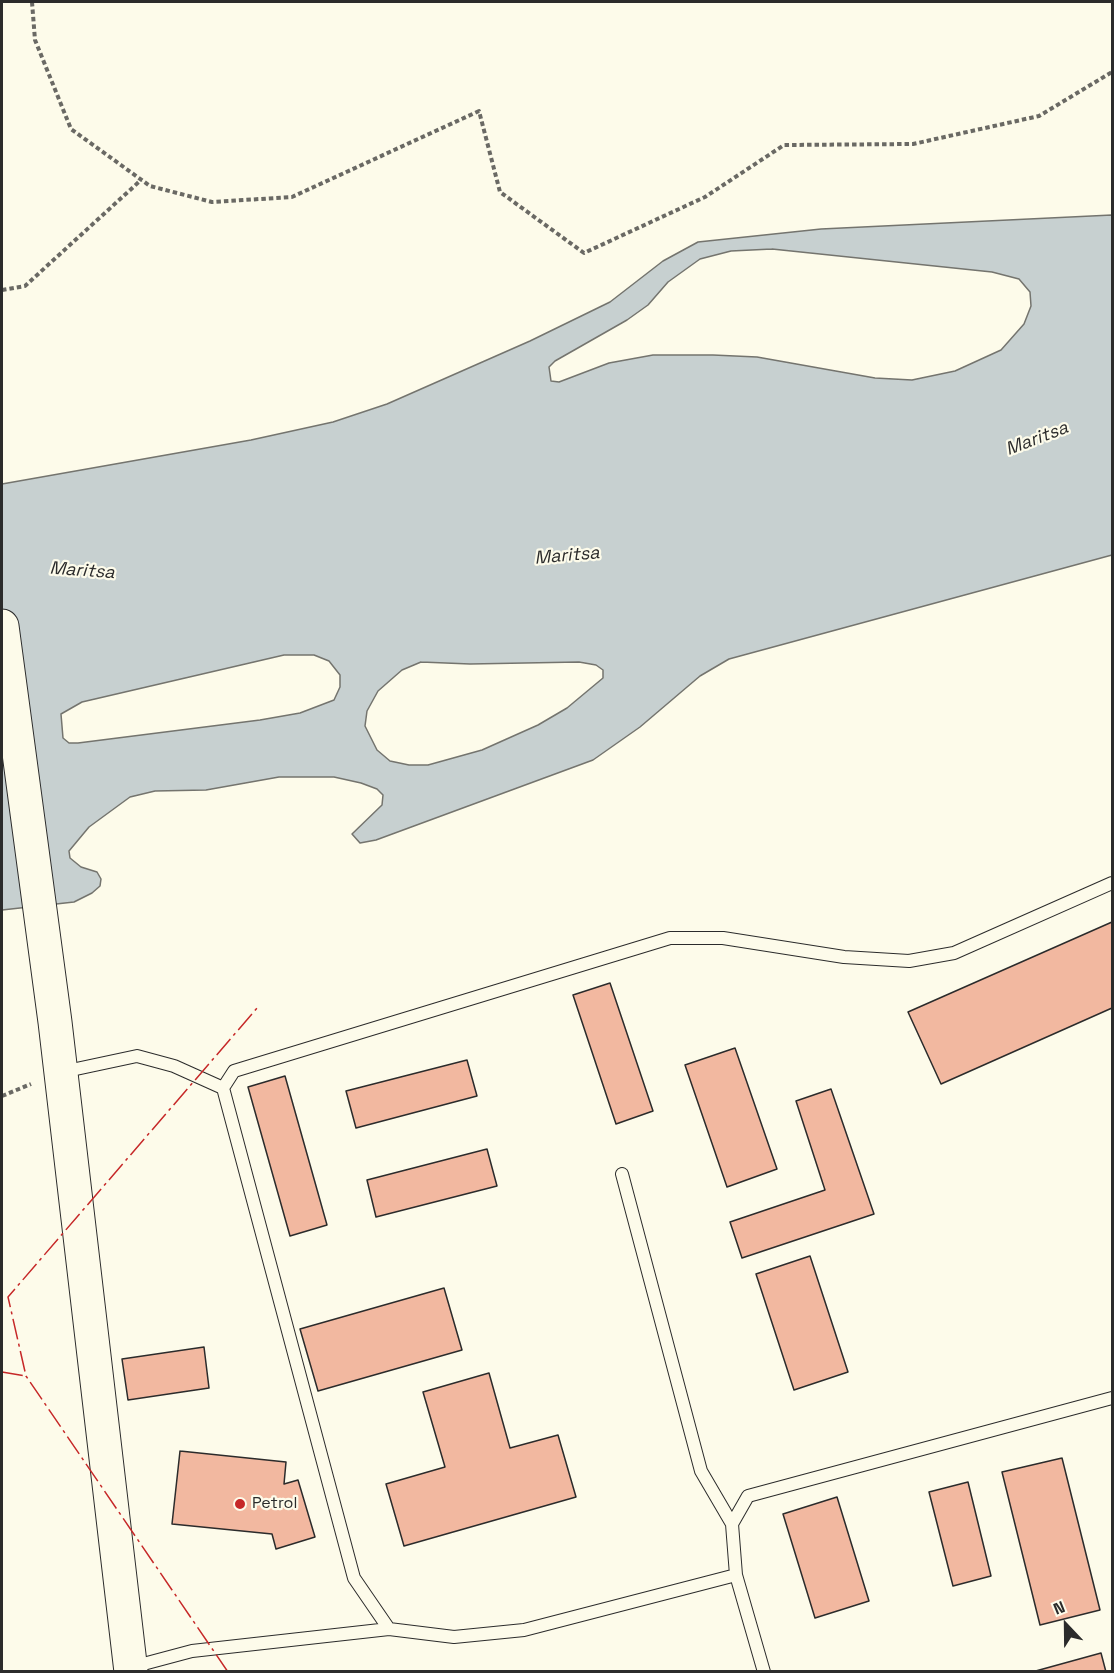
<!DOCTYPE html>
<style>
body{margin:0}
#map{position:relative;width:1114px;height:1673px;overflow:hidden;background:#fdfbea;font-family:"Space Grotesk",sans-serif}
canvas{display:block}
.frame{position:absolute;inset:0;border:3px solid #2b2b2b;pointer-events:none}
.north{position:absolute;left:1036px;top:1595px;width:60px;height:60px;-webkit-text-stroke:4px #fdfbea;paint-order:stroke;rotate:338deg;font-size:16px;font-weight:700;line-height:24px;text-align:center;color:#2b2b2b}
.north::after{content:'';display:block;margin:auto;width:21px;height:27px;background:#2b2b2b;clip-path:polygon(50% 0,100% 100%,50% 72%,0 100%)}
</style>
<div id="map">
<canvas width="1114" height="1673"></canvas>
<div class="frame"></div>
<div class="north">N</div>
</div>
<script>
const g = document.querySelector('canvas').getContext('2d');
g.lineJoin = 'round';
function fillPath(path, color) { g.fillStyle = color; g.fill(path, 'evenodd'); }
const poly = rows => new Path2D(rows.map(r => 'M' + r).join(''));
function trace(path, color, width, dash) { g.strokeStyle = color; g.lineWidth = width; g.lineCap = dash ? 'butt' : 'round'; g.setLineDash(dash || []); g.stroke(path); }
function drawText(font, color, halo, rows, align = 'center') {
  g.font = font + ' "Space Grotesk",sans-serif'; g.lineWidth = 4.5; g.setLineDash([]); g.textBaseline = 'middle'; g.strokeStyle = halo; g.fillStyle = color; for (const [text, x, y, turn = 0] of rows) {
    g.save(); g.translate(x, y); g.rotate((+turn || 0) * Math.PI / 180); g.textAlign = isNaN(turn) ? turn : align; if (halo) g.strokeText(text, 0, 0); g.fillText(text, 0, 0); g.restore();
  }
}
const water = poly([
 [1112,215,1112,555,729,659,700,676,640,727,593,760,376,840,360,843,352,834,382,805,383,795,377,789,361,783,334,777,279,777,206,790,155,791,130,797,89,827,69,851,70,858,81,867,97,872,101,879,100,886,92,893,74,902,2,910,2,484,251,440,333,422,387,404,530,341,610,302,663,261,698,242,821,229,1112,215],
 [772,249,992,272,1019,279,1030,292,1031,306,1024,324,1001,350,955,371,912,380,875,378,757,357,713,355,653,355,609,363,559,382,551,381,549,367,555,361,627,320,648,305,668,282,700,259,731,251,772,249],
 [284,655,314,655,329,661,340,675,340,687,334,700,300,713,260,720,78,743,69,743,63,738,61,714,82,702,284,655],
 [421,662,470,664,579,662,596,665,603,670,603,678,567,708,538,725,482,750,428,765,409,765,390,761,377,750,365,726,367,711,378,691,402,670,421,662]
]);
fillPath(water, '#c7d0d0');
trace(water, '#74746e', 1.5);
const building = poly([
 [1112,922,1112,1008,941,1084,908,1012,1112,922],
 [610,983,653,1111,616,1124,573,995,610,983],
 [735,1048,777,1169,727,1187,685,1065,735,1048],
 [467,1060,477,1096,356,1128,346,1091,467,1060],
 [285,1076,327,1225,290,1236,248,1087,285,1076],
 [831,1089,874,1214,742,1258,730,1222,825,1190,796,1101,831,1089],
 [487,1149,497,1186,376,1217,367,1180,487,1149],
 [810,1256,848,1372,794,1390,756,1274,810,1256],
 [444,1288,462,1350,318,1391,300,1329,444,1288],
 [204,1347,209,1388,128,1400,122,1359,204,1347],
 [489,1373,510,1448,558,1435,576,1497,404,1546,386,1484,445,1467,423,1392,489,1373],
 [180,1451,286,1462,284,1484,298,1480,315,1537,276,1549,272,1534,172,1524,180,1451],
 [1062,1458,1100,1610,1040,1625,1002,1472,1062,1458],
 [968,1482,991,1576,953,1586,929,1492,968,1482],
 [837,1497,869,1601,815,1618,783,1514,837,1497],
 [1101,1653,1106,1672,1032,1672,1101,1653]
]);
fillPath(building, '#f2b8a0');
trace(building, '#2b2b2b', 1.5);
const lane = poly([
 [62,1072,137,1056,174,1066,223,1088,354,1578,389,1629,454,1637,524,1630,736,1575],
 [223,1088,234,1071,670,938,723,938,844,957,909,961,954,953,1112,883],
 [622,1174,701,1471,732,1524],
 [132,1667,192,1651,389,1629],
 [764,1672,736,1575,732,1524,748,1496,1112,1398]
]);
const primary = poly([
 [2,626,55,1022,131,1672]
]);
trace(lane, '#2b2b2b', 14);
trace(primary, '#2b2b2b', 35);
trace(poly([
 [32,2,35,40,71,129,150,186,212,202,292,197,479,111,500,192,584,253,705,197,784,145,913,144,1039,116,1112,72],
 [2,290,25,286,141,180],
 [2,1096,31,1084]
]), '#6a6964', 4, [4.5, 3]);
trace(lane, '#fdfbea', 12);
trace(primary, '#fdfbea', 33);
trace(poly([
 [2,1372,26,1376],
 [228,1672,26,1376,8,1297,258,1007]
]), '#c62828', 1.5, [21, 4.5, 3, 4.5]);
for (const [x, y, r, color] of [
 [240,1504,6,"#c62828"]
]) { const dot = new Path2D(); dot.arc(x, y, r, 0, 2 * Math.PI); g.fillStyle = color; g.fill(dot); trace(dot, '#fdfbea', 2); }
drawText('16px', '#2b2b2b', '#fdfbea', [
 ["Petrol",252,1504]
], 'left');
drawText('italic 18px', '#2b2b2b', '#fdfbea', [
 ["Maritsa",1037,439,-21],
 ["Maritsa",567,556,-5],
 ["Maritsa",82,571,4]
]);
</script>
